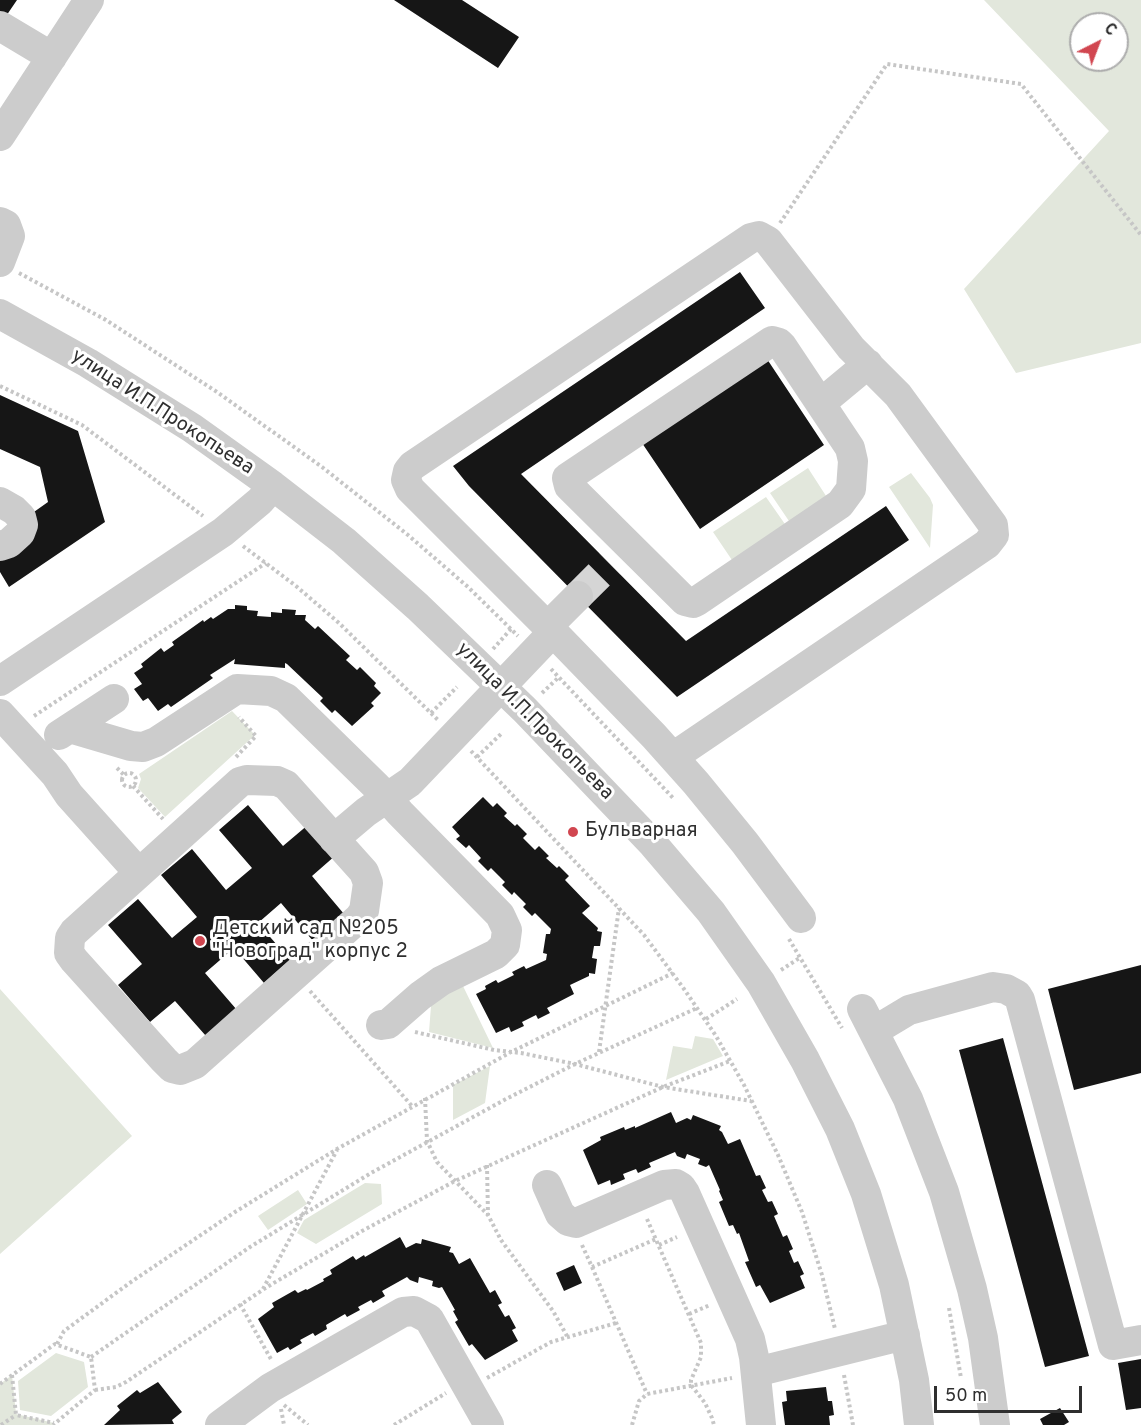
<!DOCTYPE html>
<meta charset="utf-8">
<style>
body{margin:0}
#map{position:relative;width:1141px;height:1425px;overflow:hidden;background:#fff;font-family:Overpass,sans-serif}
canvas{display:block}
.north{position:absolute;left:1069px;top:12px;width:60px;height:60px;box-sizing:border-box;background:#fff;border:2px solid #acacac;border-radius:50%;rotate:42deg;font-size:16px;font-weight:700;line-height:24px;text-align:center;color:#2f2f2f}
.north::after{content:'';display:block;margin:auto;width:21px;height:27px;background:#d14650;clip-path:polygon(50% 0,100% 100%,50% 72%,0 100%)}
.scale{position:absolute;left:934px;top:1386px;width:148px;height:27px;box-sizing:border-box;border:3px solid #2f2f2f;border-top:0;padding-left:8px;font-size:18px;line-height:21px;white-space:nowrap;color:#2f2f2f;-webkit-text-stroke:4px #fff;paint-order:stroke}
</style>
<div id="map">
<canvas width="1141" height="1425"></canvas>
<div class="north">С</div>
<div class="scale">50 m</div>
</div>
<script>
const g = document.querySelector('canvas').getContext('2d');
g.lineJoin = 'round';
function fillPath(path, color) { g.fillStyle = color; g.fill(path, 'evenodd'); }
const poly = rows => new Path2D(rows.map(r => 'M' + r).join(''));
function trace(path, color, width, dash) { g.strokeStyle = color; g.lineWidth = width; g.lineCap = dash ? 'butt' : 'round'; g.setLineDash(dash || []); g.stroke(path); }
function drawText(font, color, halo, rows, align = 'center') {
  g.font = font + ' Overpass,sans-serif'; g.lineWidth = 6; g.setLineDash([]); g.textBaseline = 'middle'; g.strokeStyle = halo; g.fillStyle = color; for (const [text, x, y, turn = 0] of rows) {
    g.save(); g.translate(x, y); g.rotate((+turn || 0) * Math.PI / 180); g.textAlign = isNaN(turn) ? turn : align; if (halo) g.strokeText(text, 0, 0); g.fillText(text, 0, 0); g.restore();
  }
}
fillPath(poly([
 [984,0,1141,0,1141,343,1016,373,964,289,1109,131],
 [1081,24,1117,24,1117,60,1081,60],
 [808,468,828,499,791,524,770,493],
 [911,473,930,498,933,505,930,548,889,487],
 [766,497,787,527,734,563,713,532],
 [232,711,255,735,165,817,138,788,141,779,139,774],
 [463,986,493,1048,429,1032,431,1006,440,997],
 [0,989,132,1136,0,1254],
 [695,1036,713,1039,723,1056,666,1080,673,1046,692,1049],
 [490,1066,485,1103,453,1120,453,1085],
 [365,1183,381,1184,382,1204,316,1244,297,1233,304,1220],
 [298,1190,307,1204,268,1230,258,1216],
 [56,1353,84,1362,88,1387,51,1416,20,1410,18,1381],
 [12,1375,16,1414,54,1423,53,1425,0,1425,0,1384]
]), '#e2e7dc');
fillPath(poly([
 [0,0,17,0,0,25],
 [394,0,462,0,519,37,498,68],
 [740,272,765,308,521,474,686,641,886,506,909,540,677,697,469,486,453,466],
 [767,359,824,445,700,529,642,443],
 [0,395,78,431,105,522,9,587,0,572,0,536,48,502,40,467,0,449],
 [235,605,247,606,247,610,258,611,257,616,271,617,271,612,282,613,282,609,296,610,295,615,306,615,305,620,315,629,318,626,350,656,346,660,357,670,360,667,376,683,374,686,381,693,371,703,374,706,352,726,335,710,332,713,320,701,323,698,287,664,285,663,285,668,234,664,235,659,210,675,213,678,171,707,168,704,158,711,148,698,143,701,134,689,142,684,134,673,143,667,141,664,161,648,164,652,174,645,172,642,203,620,204,622,211,617,213,619,228,609,235,609],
 [483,797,493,807,497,803,507,813,504,816,515,826,517,824,527,834,523,838,535,850,539,846,549,856,546,858,557,868,559,866,569,876,565,880,590,906,582,913,598,928,597,931,602,932,600,946,594,946,592,958,597,959,595,974,589,973,589,976,570,985,574,994,547,1008,550,1013,538,1019,536,1015,522,1022,524,1026,511,1032,509,1027,496,1033,476,994,486,989,485,986,496,980,498,983,514,975,512,972,524,966,526,969,546,960,547,954,543,953,546,934,550,934,551,929,535,913,532,916,523,907,526,904,514,892,512,895,502,885,505,882,491,868,488,871,478,861,481,858,469,845,466,848,456,839,460,836,452,827],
 [248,805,283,846,309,824,336,855,312,876,344,914,313,941,281,903,258,923,290,960,264,983,234,948,205,973,237,1010,206,1036,175,1001,150,1022,118,985,142,964,108,925,138,899,172,938,197,917,161,875,192,849,226,890,252,868,219,830],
 [1141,965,1141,1073,1074,1090,1048,989],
 [1003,1038,1089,1356,1045,1367,959,1050],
 [671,1112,676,1123,687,1118,691,1120,693,1115,721,1126,719,1130,722,1132,728,1144,740,1139,756,1176,760,1175,766,1188,762,1190,768,1202,772,1201,778,1214,774,1216,783,1237,787,1235,793,1249,789,1251,794,1263,798,1261,804,1274,800,1276,805,1288,770,1303,760,1285,756,1287,745,1262,749,1261,739,1233,737,1234,733,1225,729,1226,719,1202,723,1200,719,1191,720,1190,709,1165,706,1167,698,1164,700,1159,687,1154,685,1159,677,1156,675,1152,649,1163,651,1167,638,1173,636,1169,623,1174,625,1179,611,1185,610,1180,598,1185,583,1150,601,1140,600,1137,624,1127,625,1130,635,1126,635,1128],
 [400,1237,406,1248,416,1243,421,1244,422,1239,451,1247,449,1252,453,1253,459,1264,470,1258,490,1293,495,1290,502,1303,498,1305,505,1317,509,1315,516,1328,512,1330,518,1341,485,1360,472,1344,469,1346,455,1322,458,1320,453,1311,455,1310,442,1287,439,1288,432,1286,433,1281,419,1277,418,1283,410,1280,407,1277,382,1291,385,1296,373,1303,371,1300,358,1307,360,1310,347,1317,345,1314,326,1325,327,1329,315,1336,313,1333,300,1340,302,1343,290,1350,288,1347,277,1353,258,1319,274,1307,272,1303,295,1290,298,1293,306,1289,307,1290,324,1281,323,1279,332,1274,330,1270,353,1256,356,1260,364,1255,365,1257],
 [574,1265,582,1283,564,1291,556,1273],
 [1141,1359,1141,1408,1126,1410,1118,1363],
 [158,1382,182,1412,172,1420,174,1424,104,1425,120,1410,117,1406,137,1390,140,1393],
 [826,1387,828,1401,832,1401,834,1415,829,1416,830,1425,785,1425,782,1402,787,1401,786,1391],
 [1060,1408,1069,1422,1064,1425,1043,1425,1040,1419]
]), '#161616');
trace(poly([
 [578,596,610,564]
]), '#d5d5d5', 30, [30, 15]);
trace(poly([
 [780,223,887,64,1021,84,1141,235],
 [19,273,106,320,217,392,322,467,408,535,468,587,518,636],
 [0,386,82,425,203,516],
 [243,546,296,586,339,623,438,720],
 [493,649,511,629],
 [551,669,674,799],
 [542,693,559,677],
 [431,713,457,687],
 [34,716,266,563],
 [471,751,644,935,684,989,716,1036,744,1085,778,1155,802,1212,822,1275,835,1329],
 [236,757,256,736,239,717],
 [477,757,501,734],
 [117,768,124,775],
 '122 780a7 7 0 1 1 14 0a7 7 0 1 1-14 0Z',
 [133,786,163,819],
 [789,939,842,1028],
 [781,970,801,957],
 [310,991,412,1106],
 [706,1019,737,999],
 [415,1032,494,1050,521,1053,575,1064,663,1087,751,1101],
 [599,1052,619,908],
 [425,1098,427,1141,437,1162,488,1215,501,1240,553,1311,567,1336],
 [487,1165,488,1215],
 [647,1219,701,1343,701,1357,691,1380,691,1385,705,1403,712,1418,714,1425],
 [582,1245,592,1267,656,1239],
 [659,1245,677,1237],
 [592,1267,647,1394],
 [263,1289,337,1150],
 [240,1304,272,1361],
 [949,1308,961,1378],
 [689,1314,710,1305],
 [57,1344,64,1331,131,1282,235,1212,337,1149,511,1052,673,973],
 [91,1357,250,1247,371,1173,506,1099,575,1064,697,1008],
 [12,1375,16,1415,54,1423],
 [844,1375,853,1425],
 [487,1378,551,1342,616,1323],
 [0,1384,55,1344,91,1357,95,1390,53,1425],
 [95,1390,116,1387,126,1382,267,1287,362,1231,455,1181,663,1087,730,1061],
 [284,1405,308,1425],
 [281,1409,284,1425],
 [1,1425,16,1415],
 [394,1425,446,1393],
 [632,1425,639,1401,647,1394,732,1378]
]), '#c6c6c6', 4, [3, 3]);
trace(poly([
 [0,26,52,57],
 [0,136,89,0],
 [0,222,6,225,10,236,0,262],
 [0,314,88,363,192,428,273,486,344,541,418,607,525,710,653,844,711,912,761,983,805,1060,840,1129,866,1194,894,1285,914,1380,919,1425],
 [772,341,779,343,782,346,850,448,853,461,851,489,840,504,697,601,693,603,685,601,569,486,567,478,772,341],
 [821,403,868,364],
 [0,502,14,510,21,517,23,525,20,533,9,543,0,546],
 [548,626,578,596],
 [553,632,654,736,696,783,745,843,801,918],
 [0,681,223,532,260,501,273,486],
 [0,714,55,774,69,795,139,873],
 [70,728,131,746,143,747,156,742,237,689,271,691,286,698,377,787,400,813,500,915,507,930,505,945,496,954,441,981,420,996,388,1024,381,1025],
 [59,735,114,699],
 [247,780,277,781,286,785,364,872,368,883,364,911,359,918,195,1064,180,1070,172,1068,164,1060,74,960,69,953,70,938,74,932,240,782,247,780],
 [334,839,366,812,410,782,553,632,410,489,406,480,408,471,412,466,751,238,759,236,768,241,851,348,898,395,993,525,994,535,987,544,673,757],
 [862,1009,908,1099,944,1192,972,1289,983,1338,995,1425],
 [874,1031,909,1010,993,987,1006,989,1017,995,1020,1000,1113,1345,1141,1340],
 [547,1185,560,1214,568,1221,576,1223,664,1185,676,1184,681,1187,685,1193,750,1339,754,1357,761,1425],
 [756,1372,905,1335],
 [220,1425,270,1388,403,1312,414,1311,429,1319,489,1425]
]), '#ccc', 30);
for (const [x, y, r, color] of [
 [573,832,6,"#d14650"],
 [200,941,6,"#d14650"]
]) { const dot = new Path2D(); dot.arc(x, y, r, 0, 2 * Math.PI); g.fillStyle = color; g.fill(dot); trace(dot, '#fff', 2); }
drawText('20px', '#2f2f2f', '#fff', [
 ["улица И.П.Прокопьева",162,413,33],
 ["улица И.П.Прокопьева",534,722,45]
]);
drawText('20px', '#2f2f2f', '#fff', [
 ["Бульварная",585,832],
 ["Детский сад №205",212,930],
 ["\"Новоград\" корпус 2",212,953]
], 'left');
</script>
